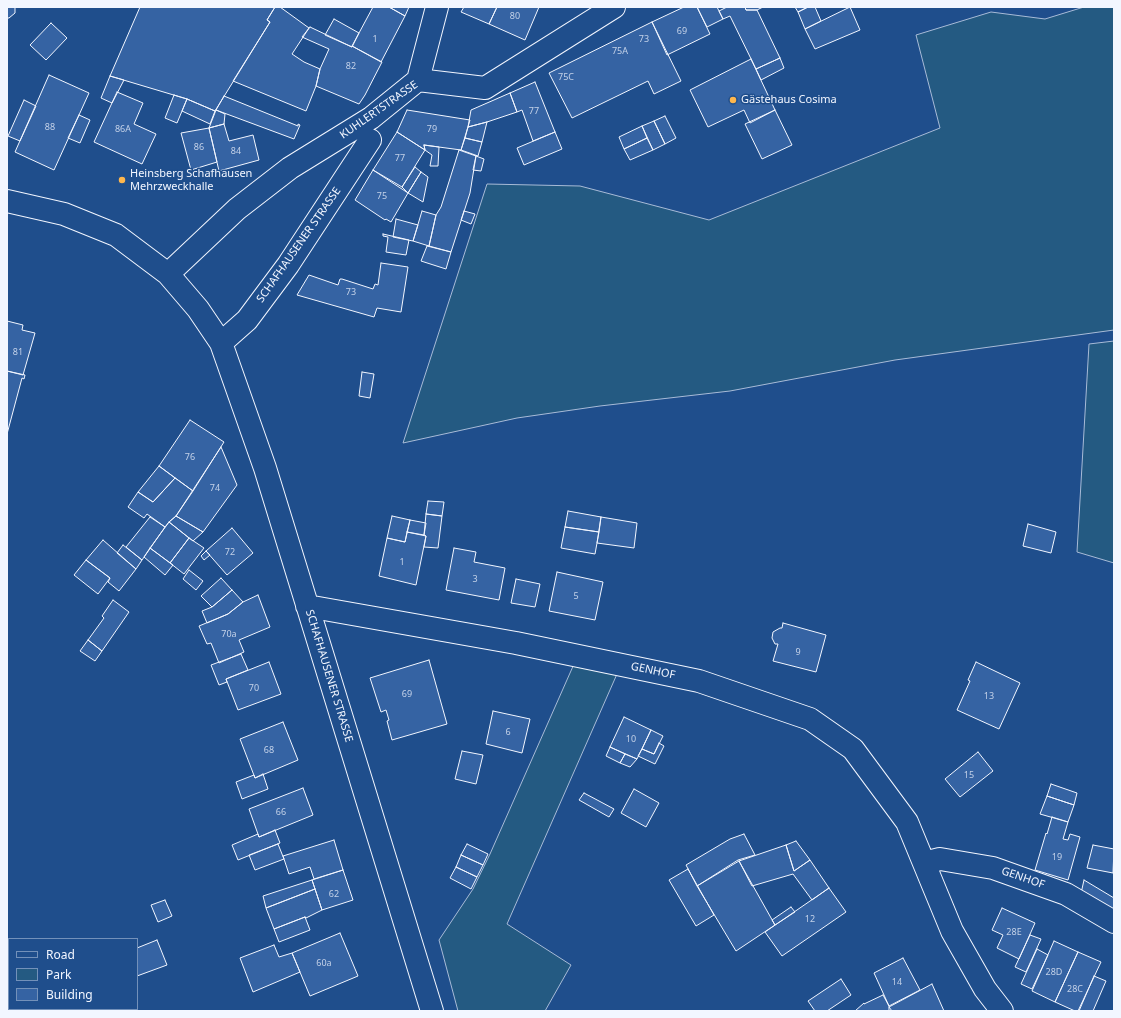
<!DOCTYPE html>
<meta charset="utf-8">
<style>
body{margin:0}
#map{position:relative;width:1121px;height:1018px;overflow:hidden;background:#1f4e8c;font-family:"Noto Sans",sans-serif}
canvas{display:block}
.frame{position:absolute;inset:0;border:8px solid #f2f6ff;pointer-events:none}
.legend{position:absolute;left:8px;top:938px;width:130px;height:72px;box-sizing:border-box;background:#1f4e8c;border:1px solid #7391ba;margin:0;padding:5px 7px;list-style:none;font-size:12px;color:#f2f6ff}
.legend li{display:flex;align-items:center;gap:8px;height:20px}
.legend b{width:20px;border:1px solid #7391ba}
</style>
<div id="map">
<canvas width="1121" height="1018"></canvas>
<div class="frame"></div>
<ul class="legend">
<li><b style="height:5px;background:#1f4e8c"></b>Road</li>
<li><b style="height:11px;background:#245a82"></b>Park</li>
<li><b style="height:11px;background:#3563a3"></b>Building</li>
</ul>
</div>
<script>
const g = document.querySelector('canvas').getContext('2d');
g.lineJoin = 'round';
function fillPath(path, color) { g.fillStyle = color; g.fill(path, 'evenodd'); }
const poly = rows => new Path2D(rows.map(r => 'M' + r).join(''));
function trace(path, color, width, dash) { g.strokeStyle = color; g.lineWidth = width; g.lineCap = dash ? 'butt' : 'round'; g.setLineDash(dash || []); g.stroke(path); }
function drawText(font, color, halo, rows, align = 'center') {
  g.font = font + ' "Noto Sans",sans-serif'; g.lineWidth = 3; g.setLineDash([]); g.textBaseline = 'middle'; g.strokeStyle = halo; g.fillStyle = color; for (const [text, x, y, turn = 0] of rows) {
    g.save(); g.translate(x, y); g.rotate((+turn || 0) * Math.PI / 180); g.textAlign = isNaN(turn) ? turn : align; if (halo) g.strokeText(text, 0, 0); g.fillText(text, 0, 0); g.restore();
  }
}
const green = poly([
 [1084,7,1114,7,1114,330,895,360,730,391,600,406,517,418,403,443,487,184,580,186,709,220,940,128,916,35,991,12,1045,19,1084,7],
 [1114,341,1114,563,1077,552,1089,344,1114,341],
 [574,664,617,674,507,924,571,965,545,1011,458,1011,439,940,473,889,490,854,574,664]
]);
fillPath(green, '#245a82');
trace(green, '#a8bbd7', 1);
const building = poly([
 [7,7,15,7,15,13,9,18,7,18,7,7],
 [140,7,275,7,267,20,270,22,215,111,187,99,110,76,140,7],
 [275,7,280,7,309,28,292,54,304,62,320,69,316,86,306,111,233,81,270,22,267,20,275,7],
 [373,7,389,7,405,16,381,62,352,46,373,7],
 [389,7,409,7,405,16,389,7],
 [464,7,497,7,489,24,461,12,464,7],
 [497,7,539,7,525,40,489,24,497,7],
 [684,7,697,7,710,34,667,55,652,22,684,7],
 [697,7,717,7,723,19,707,27,697,7],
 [727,7,745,7,746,10,757,10,780,58,756,69,730,16,723,19,719,11,727,7],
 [745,7,763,7,757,10,746,10,745,7],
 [795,7,808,7,798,12,795,7],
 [808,7,815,7,821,21,805,29,798,12,808,7],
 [850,7,860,30,815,49,805,29,850,7],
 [334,19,359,33,352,47,325,35,334,19],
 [652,22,681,81,654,94,648,81,572,118,549,73,652,22],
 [51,23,67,38,46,60,30,45,51,23],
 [310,27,352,47,352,46,382,62,365,95,359,104,316,86,320,69,329,49,302,37,310,27],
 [780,58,784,68,761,80,756,69,780,58],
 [751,59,775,110,750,123,744,110,708,127,690,90,751,59],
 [49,75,89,93,54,170,15,152,49,75],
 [110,76,124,80,112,103,101,98,110,76],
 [535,82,555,132,533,141,522,110,517,112,510,93,535,82],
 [117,92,143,103,134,124,156,134,142,164,94,142,117,92],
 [510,93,517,112,487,122,468,127,471,110,510,93],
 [174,95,187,99,177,123,165,118,174,95],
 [224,96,298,126,298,124,300,125,294,139,216,110,224,96],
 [187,99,215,111,210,124,182,111,187,99],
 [24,100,36,106,20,141,8,136,24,100],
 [216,110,225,114,224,124,209,128,216,110],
 [407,110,470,120,461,150,424,145,425,150,397,132,407,110],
 [775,110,792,145,762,159,745,124,775,110],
 [79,115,90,120,80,143,68,138,79,115],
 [665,116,676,138,665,144,654,121,665,116],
 [654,121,665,144,653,150,642,126,654,121],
 [487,122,482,142,465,138,468,127,487,122],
 [224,124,229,141,253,135,259,160,219,171,209,128,224,124],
 [642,126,647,138,624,149,619,137,642,126],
 [209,128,217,162,191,170,181,133,209,128],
 [397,132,425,150,402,187,373,170,397,132],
 [555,132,562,149,524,165,517,148,555,132],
 [465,138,482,142,478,156,461,150,465,138],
 [647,138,653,150,630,160,624,149,647,138],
 [424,145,439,147,438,166,430,166,432,155,425,150,424,145],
 [459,150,476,156,470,193,451,252,429,246,436,215,441,207,459,150],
 [476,156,484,159,481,171,473,170,476,156],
 [415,167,421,172,408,193,402,187,415,167],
 [373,170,408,193,391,222,386,219,385,220,355,200,373,170],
 [421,172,428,177,423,202,408,193,421,172],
 [422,211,436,215,429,246,413,241,422,211],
 [464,211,475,214,471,224,461,220,464,211],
 [396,219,418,225,413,241,393,237,396,219],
 [383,234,409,240,406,255,386,252,388,237,383,236,383,234],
 [427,246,451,252,446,269,421,261,427,246],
 [381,263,408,267,401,312,377,308,374,317,297,295,309,275,338,285,340,279,342,279,373,289,375,284,378,285,381,263],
 [7,321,23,325,22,330,35,333,23,375,7,371,7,321],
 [7,371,25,375,24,379,22,378,7,434,7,371],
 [362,372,374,374,370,398,359,396,362,372],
 [190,420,224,442,193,491,159,466,190,420],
 [221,447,237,485,203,532,176,516,221,447],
 [159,466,175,478,153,502,138,492,159,466],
 [175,478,193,491,176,516,169,522,165,527,147,514,144,518,128,507,138,492,153,502,175,478],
 [428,501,444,502,442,516,426,514,428,501],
 [568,511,601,517,599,532,565,527,568,511],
 [426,514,442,516,438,548,424,547,426,536,424,535,426,514],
 [176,516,203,532,193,541,169,522,176,516],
 [392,516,410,520,405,542,387,538,392,516],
 [150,517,165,527,142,560,126,547,150,517],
 [601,517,637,523,634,548,597,543,601,517],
 [410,520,426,523,424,535,407,532,410,520],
 [169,522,189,538,170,563,150,548,169,522],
 [1028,524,1056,532,1051,553,1023,546,1028,524],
 [565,527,599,532,595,554,561,548,565,527],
 [232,528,253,553,227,575,206,551,232,528],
 [407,532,426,536,416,585,379,576,387,538,405,542,407,532],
 [189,538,204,548,184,574,170,563,189,538],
 [103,540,136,569,119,591,108,582,110,578,86,560,103,540],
 [123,545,142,560,136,569,117,553,123,545],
 [150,548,173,565,165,575,144,557,150,548],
 [454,548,476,552,474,562,505,568,499,600,446,590,454,548],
 [206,551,210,555,204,560,201,556,206,551],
 [86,560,110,578,98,594,74,575,86,560],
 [189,570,203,581,196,590,183,579,189,570],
 [557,572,603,582,595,620,549,611,557,572],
 [221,578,232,590,212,607,201,596,221,578],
 [516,579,540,584,535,607,511,603,516,579],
 [232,590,243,602,228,614,207,623,202,611,212,607,232,590],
 [258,595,270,627,239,640,244,652,219,663,211,643,207,644,199,626,228,614,243,602,258,595],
 [113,600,129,612,102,651,88,640,104,618,102,616,113,600],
 [783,623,826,635,816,672,773,661,778,644,775,644,772,638,773,632,780,628,782,628,783,623],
 [88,640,102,651,95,661,80,651,88,640],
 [241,654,248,670,226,679,227,682,219,685,211,665,241,654],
 [429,660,447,724,392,740,387,721,389,720,386,710,381,712,370,678,429,660],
 [269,662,281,694,238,710,226,679,269,662],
 [976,662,1020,683,999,729,957,710,970,681,968,680,976,662],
 [493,711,530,719,522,753,486,744,493,711],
 [624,717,651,730,637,759,610,747,624,717],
 [283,722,298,760,255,778,240,739,283,722],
 [651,730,663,736,654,754,642,749,651,730],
 [659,743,664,746,655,764,638,756,642,749,654,754,659,743],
 [610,747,625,754,620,763,606,756,610,747],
 [462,751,483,755,476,784,455,779,462,751],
 [978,752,993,771,960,797,945,779,978,752],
 [625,754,637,759,630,767,620,763,625,754],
 [263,774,268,789,242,799,236,782,254,775,255,778,263,774],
 [1051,784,1077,793,1074,805,1047,796,1051,784],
 [303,788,313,815,259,837,249,809,303,788],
 [634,789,659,803,646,827,621,813,634,789],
 [584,793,614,809,609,817,579,800,584,793],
 [1047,796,1074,805,1068,822,1040,814,1047,796],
 [1052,817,1068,822,1063,839,1068,840,1070,834,1080,837,1068,880,1035,870,1046,833,1047,834,1052,817],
 [275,830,280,843,238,860,232,845,258,834,259,837,275,830],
 [744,834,755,855,738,860,697,886,686,865,730,839,744,834],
 [334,840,343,870,314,879,310,867,289,874,283,856,334,840],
 [796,841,810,860,794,871,786,845,796,841],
 [278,844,284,859,255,870,249,855,278,844],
 [467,844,488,854,483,865,461,855,467,844],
 [786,845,794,871,810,860,829,888,812,900,793,874,752,886,739,861,786,845],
 [1093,845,1114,849,1113,873,1087,868,1093,845],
 [461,855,483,865,477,877,456,867,461,855],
 [739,861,775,925,736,951,697,886,739,861],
 [456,867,477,877,471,889,450,878,456,867],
 [688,869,714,915,696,926,669,880,688,869],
 [343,870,353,900,322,910,312,880,343,870],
 [312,880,315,889,266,908,263,896,312,880],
 [1084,880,1114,898,1114,915,1080,898,1084,880],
 [829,888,846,912,782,956,765,932,829,888],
 [315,889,322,910,306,918,305,917,274,929,266,908,315,889],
 [165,900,172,916,158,922,151,905,165,900],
 [791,907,795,912,775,925,772,920,791,907],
 [1002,908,1035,923,1019,959,997,948,1003,935,992,930,1002,908],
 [305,917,310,930,279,942,274,929,305,917],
 [340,933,358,976,310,996,292,953,340,933],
 [1030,935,1041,939,1026,972,1015,967,1030,935],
 [157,940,167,965,137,976,137,948,157,940],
 [1054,941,1078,952,1055,1002,1032,991,1054,941],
 [274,945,279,957,292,953,300,972,253,992,240,958,274,945],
 [1037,949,1048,955,1032,989,1021,984,1037,949],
 [1078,952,1101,962,1078,1011,1075,1011,1055,1002,1078,952],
 [903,958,920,990,889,1006,874,973,903,958],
 [1094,976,1106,981,1093,1011,1079,1011,1094,976],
 [841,979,851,995,827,1011,815,1011,808,1001,841,979],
 [932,984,944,1011,892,1011,889,1007,932,984],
 [883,995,889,1006,889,1011,855,1011,864,1003,864,1004,883,995]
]);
fillPath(building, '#3563a3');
trace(building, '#f2f6ff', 1);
const minor = poly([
 [418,80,437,7],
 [7,201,64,214,116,235,168,274,198,309,221,343,265,468,432,1011],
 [168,274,237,209,290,168,371,118,418,80,485,88,614,7],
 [221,343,247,320,288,265,370,140],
 [307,606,516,643,699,681,810,719,853,749,907,822,952,931,985,989,1002,1011],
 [924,863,940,859,993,868,1066,894,1114,922]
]);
trace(minor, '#f2f6ff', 24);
trace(minor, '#1f4e8c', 22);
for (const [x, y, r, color] of [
 [733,100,4,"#ffb74d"],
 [122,180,4,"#ffb74d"]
]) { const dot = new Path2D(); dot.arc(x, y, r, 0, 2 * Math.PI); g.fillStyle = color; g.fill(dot); trace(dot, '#1f4e8c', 1.5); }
drawText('9px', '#c3d1e8', null, [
 ["80",515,16],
 ["69",682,31],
 ["1",375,39],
 ["73",644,39],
 ["75A",620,51],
 ["82",351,66],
 ["75C",566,77],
 ["77",534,111],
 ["88",50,127],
 ["86A",123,129],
 ["79",432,129],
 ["86",199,147],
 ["84",236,151],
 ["77",400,158],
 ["75",382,196],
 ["73",351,292],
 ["81",18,352],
 ["76",190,457],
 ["74",215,488],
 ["72",230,552],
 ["1",402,562],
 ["3",475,579],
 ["5",576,596],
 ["70a",229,634],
 ["9",798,652],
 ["70",254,688],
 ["69",407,694],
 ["13",989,696],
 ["6",508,732],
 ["10",631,739],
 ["68",269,750],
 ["15",969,775],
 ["66",281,812],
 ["19",1057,857],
 ["62",334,894],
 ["12",810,919],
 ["28E",1014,932],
 ["60a",324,963],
 ["28D",1054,972],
 ["14",897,982],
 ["28C",1075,989]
]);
drawText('11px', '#f2f6ff', '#1f4e8c', [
 ["Gästehaus Cosima",741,100],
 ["Heinsberg Schafhausen",130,174],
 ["Mehrzweckhalle",130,187]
], 'left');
drawText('11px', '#f2f6ff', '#1f4e8c', [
 ["KUHLERTSTRASSE",379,110,-35],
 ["SCHAFHAUSENER STRASSE",299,245,-55],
 ["GENHOF",653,671,12],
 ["SCHAFHAUSENER STRASSE",329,676,73],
 ["GENHOF",1023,878,19]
]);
</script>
